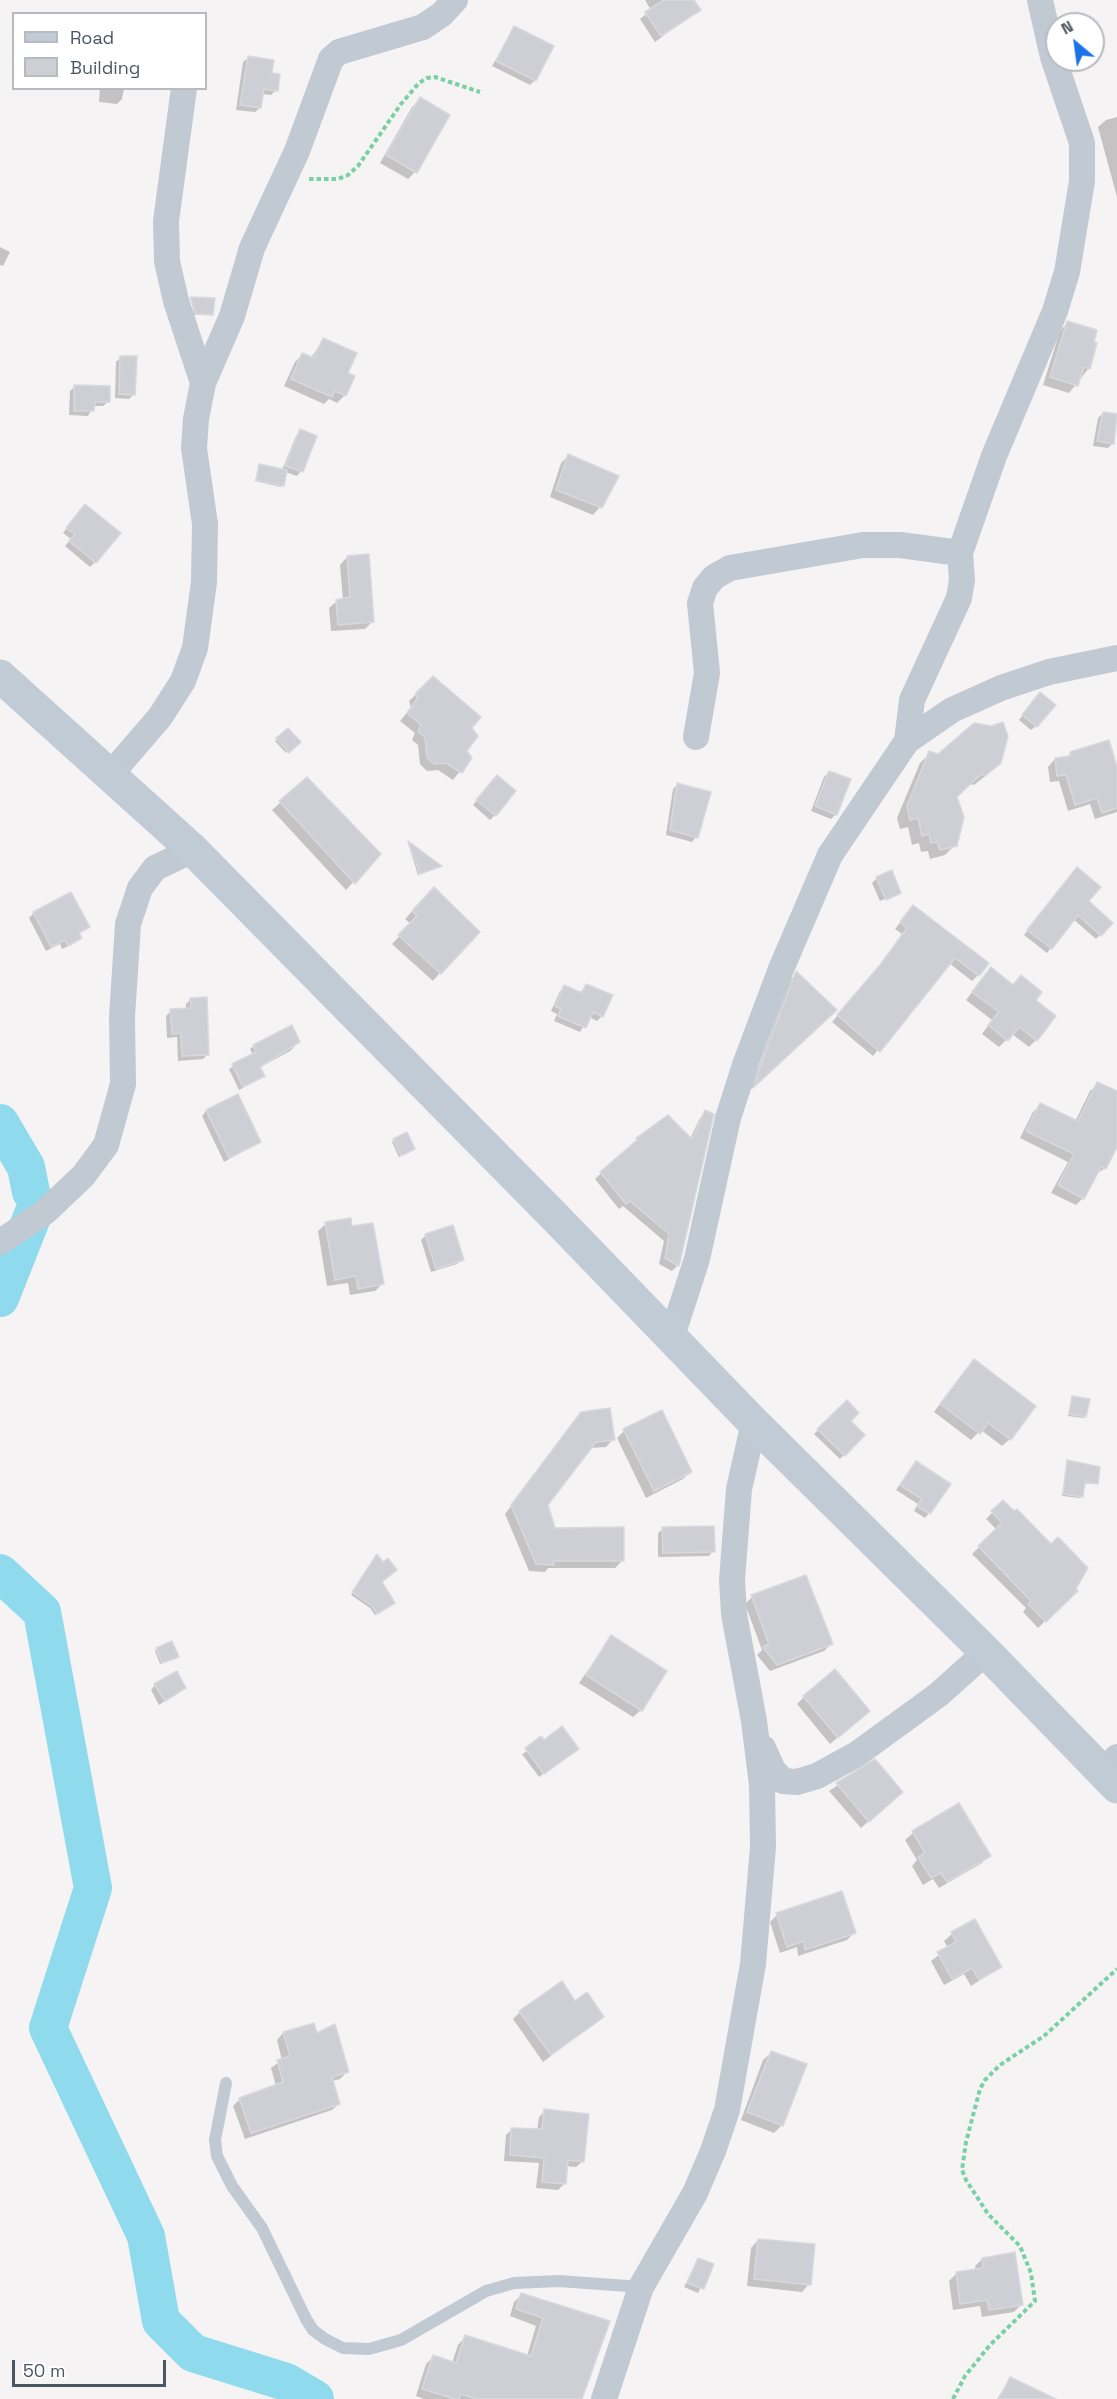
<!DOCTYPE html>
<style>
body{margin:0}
#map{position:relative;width:1117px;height:2399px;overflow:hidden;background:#f5f3f3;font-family:"Space Grotesk",sans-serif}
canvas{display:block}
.legend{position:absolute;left:12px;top:12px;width:195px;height:78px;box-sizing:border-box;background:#fff;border:2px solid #b7bbc0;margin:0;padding:8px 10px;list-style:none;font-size:18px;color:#4a5661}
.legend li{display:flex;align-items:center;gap:12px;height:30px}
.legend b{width:30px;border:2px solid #b7bbc0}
.north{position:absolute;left:1045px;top:12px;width:60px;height:60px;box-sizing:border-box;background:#fff;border:2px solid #b7bbc0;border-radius:50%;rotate:331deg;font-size:16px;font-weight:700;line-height:24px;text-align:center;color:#4a5661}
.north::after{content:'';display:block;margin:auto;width:21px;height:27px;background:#1a73e8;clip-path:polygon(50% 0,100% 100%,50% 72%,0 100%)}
.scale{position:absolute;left:12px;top:2360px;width:154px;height:27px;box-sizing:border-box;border:3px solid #4a5661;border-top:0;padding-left:8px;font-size:18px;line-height:21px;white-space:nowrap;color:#4a5661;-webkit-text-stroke:4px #fff;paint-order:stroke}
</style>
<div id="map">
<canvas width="1117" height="2399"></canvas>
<ul class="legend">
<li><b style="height:8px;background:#c1cbd6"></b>Road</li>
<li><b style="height:16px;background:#cdcfd5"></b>Building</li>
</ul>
<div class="north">N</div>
<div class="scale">50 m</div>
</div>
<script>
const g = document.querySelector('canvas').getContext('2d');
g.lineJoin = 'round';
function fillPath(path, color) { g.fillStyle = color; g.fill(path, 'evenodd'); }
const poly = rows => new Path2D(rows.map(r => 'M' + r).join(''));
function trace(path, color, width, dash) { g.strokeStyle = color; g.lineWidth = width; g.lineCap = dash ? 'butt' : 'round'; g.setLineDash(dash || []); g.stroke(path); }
fillPath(poly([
 [645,0,693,0,699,10,655,42,640,19,651,10],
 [514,28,535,80,530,85,492,66],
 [248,58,270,74,276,90,271,95,262,94,260,108,255,112,236,110,243,62],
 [100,88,124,88,122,99,117,104,99,102],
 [420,99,415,172,408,179,380,163,412,107],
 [1117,117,1117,197,1098,127,1106,120],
 [0,247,10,252,3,266,0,265],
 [191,299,212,314,194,315],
 [1067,323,1092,343,1089,368,1069,393,1043,385,1060,331],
 [323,340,346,374,345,395,337,403,329,399,324,404,284,386,295,362,303,354,311,358],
 [121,357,134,394,129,399,115,398,116,362],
 [75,386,108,402,103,406,93,406,88,416,69,415,70,391],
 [1103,413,1117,416,1112,444,1108,448,1093,446,1098,418],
 [300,431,301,471,297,476,285,472,281,487,255,481,260,465,282,470,296,436],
 [568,456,600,507,593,515,550,497,561,463],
 [81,511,95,562,90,567,65,546,71,539,63,533],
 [347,557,373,621,365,629,331,631,329,608,337,601,343,600,340,565],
 [433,678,470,758,453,780,438,770,427,771,420,764,418,745,412,740,415,733,400,721,411,708,409,701],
 [1036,699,1036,726,1031,730,1019,720],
 [288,730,299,742,286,753,275,741],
 [930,753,989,773,974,785,970,784,955,797,955,845,945,855,930,859,928,851,921,852,919,843,912,845,908,827,900,829,897,818,920,763],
 [1071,753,1117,772,1117,812,1095,819,1090,804,1068,811,1059,781,1050,782,1048,767,1055,759,1066,758],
 [829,772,836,814,831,819,811,811,824,777],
 [307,779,379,854,346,890,272,810],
 [492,782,495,815,490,820,473,805],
 [677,785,696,837,692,842,666,835,673,789],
 [408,843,439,866,418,875],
 [1073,873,1087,901,1111,923,1096,939,1073,919,1047,953,1024,935],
 [877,878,900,893,880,901,872,883],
 [426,896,440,973,433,981,392,944,411,924,405,919],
 [913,907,978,975,972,981,949,963,873,1056,832,1022,874,973,902,934,895,929],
 [34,913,88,927,78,934,80,938,75,943,62,949,60,944,46,951,29,918],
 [797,973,835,1010,750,1090,791,979],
 [984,977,1034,1001,1036,1040,1029,1047,1012,1034,999,1047,982,1034,992,1020,966,1000],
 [586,985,602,1016,597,1021,589,1017,580,1032,554,1021,557,1014,551,1011,560,991,564,987,580,993],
 [191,999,208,1054,203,1059,178,1061,177,1037,167,1038,166,1016,171,1011,186,1010,186,1004],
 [299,1042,290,1051,259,1068,263,1076,260,1079,239,1090,229,1069,253,1055,250,1049,254,1046],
 [1098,1084,1117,1094,1117,1144,1104,1169,1095,1175,1083,1198,1076,1205,1051,1193,1068,1162,1020,1138,1033,1112,1041,1105,1075,1122,1090,1091],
 [206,1111,260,1142,224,1162,202,1116],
 [706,1112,678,1265,672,1271,659,1264,664,1241,623,1206,619,1209,595,1179,637,1140,668,1117,690,1139,700,1118],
 [394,1140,412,1151,399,1157,392,1142],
 [326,1224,351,1228,382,1284,375,1291,350,1295,348,1283,327,1286,318,1231],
 [426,1235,462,1259,457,1264,431,1272,421,1240],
 [967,1368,1010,1439,1002,1446,981,1430,971,1440,934,1412],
 [1073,1398,1085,1416,1083,1418,1068,1416],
 [847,1402,849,1421,863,1435,840,1459,814,1434],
 [582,1413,613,1439,606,1447,589,1448,546,1505,554,1529,622,1561,615,1568,548,1568,545,1572,529,1571,505,1514],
 [624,1431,691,1472,683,1479,646,1498,617,1438],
 [1068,1462,1097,1483,1083,1484,1080,1498,1062,1496],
 [916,1463,929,1513,925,1518,914,1511,918,1504,896,1490],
 [1003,1502,1076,1591,1038,1628,1023,1612,1026,1608,972,1554,997,1530,986,1519],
 [663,1529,713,1551,709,1556,658,1557,658,1533],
 [376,1558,381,1582,392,1605,375,1615,370,1608,351,1595],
 [752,1597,831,1644,824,1651,770,1671,757,1655,762,1650,745,1604],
 [611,1637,641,1710,633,1717,579,1683],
 [157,1649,175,1658,160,1664,155,1651],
 [155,1685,184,1688,159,1705,151,1690],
 [804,1697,861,1718,830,1744,797,1704],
 [543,1742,572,1753,539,1777,522,1754],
 [875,1761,894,1799,861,1828,829,1791],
 [959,1805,989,1855,982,1863,939,1888,933,1879,923,1885,912,1866,917,1860,905,1840,913,1833],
 [777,1915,854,1933,847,1940,798,1956,797,1947,780,1953,770,1922],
 [975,1921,1000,1967,971,1986,964,1974,944,1985,931,1961,948,1948,944,1941,952,1934],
 [575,2003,602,2017,543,2062,513,2019,520,2012],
 [283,2033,316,2035,347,2072,340,2079,332,2081,339,2104,332,2110,245,2139,233,2106,240,2099,276,2086,271,2068,282,2060,277,2040],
 [771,2053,782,2125,774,2133,741,2120,763,2060],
 [545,2111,583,2161,576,2167,566,2166,564,2184,558,2190,536,2188,539,2163,504,2161,506,2135,512,2129,537,2131,539,2117],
 [758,2240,809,2284,802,2292,747,2286,751,2248],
 [698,2259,712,2265,698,2293,684,2287],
 [982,2259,1022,2304,1014,2312,982,2317,980,2306,953,2310,949,2281,956,2274,976,2271,975,2266],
 [522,2295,609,2322,580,2399,424,2399,416,2396,426,2364,433,2357,452,2363,458,2345,465,2337,527,2356,536,2326,510,2316,514,2302],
 [1011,2378,1043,2399,997,2399]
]), '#0003');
trace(poly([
 [0,1123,26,1167,31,1192],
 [0,1298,34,1212],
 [0,1573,42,1612,93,1888,48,2028,146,2236,161,2321,193,2353,286,2382,315,2399]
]), '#90daee', 38);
const building = poly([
 [664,0,694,0,701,10,661,36,645,12,664,0],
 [514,26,554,46,536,81,496,61,514,26],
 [248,56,274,60,272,73,280,74,278,91,264,89,261,108,240,105,248,56],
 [420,97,450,115,417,173,386,155,420,97],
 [190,297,215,298,213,315,196,314,190,297],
 [1067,321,1097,330,1094,342,1097,343,1090,369,1084,367,1078,386,1050,377,1067,321],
 [323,338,357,353,348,373,355,376,346,396,335,391,332,397,291,379,302,353,314,358,323,338],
 [120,356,137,356,135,395,119,394,120,356],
 [74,385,110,386,110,402,95,402,94,411,74,411,74,385],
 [1103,412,1117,414,1114,444,1097,441,1103,412],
 [300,429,317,436,303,472,285,466,300,429],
 [568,454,619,476,602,508,556,490,568,454],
 [259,464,287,470,284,486,256,480,259,464],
 [85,504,121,533,96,563,69,541,75,534,66,528,85,504],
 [369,554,374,622,338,625,336,600,350,597,347,556,369,554],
 [433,676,481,717,472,728,478,736,467,751,472,758,462,773,446,763,434,764,427,757,425,737,418,732,421,725,407,713,417,699,416,693,433,676],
 [1040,692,1056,705,1037,727,1022,715,1040,692],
 [1003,722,1008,736,1001,763,985,776,981,774,957,797,964,817,957,846,940,850,937,842,931,843,929,834,922,836,918,818,910,820,907,806,929,751,938,754,974,723,991,726,1003,722],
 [288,728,301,742,289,753,276,738,288,728],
 [1109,740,1117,767,1117,808,1102,813,1097,798,1075,805,1066,775,1057,776,1055,758,1071,756,1070,752,1109,740],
 [829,771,851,779,837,815,815,806,829,771],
 [497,775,516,791,496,816,476,800,497,775],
 [307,777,381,854,355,884,279,801,307,777],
 [677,783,711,792,698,838,670,830,677,783],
 [408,841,442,866,420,874,408,841],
 [1077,867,1101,887,1089,901,1113,923,1101,936,1078,915,1052,949,1027,930,1077,867],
 [892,870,901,893,886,900,876,877,892,870],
 [434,887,480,932,441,974,398,935,417,916,412,911,434,887],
 [71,892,90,927,79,933,82,938,68,946,65,940,51,947,33,912,71,892],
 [913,905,989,963,979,976,955,958,880,1052,837,1015,880,965,907,928,900,922,913,905],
 [991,967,1013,985,1021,975,1042,992,1036,1000,1056,1016,1037,1041,1019,1027,1008,1041,988,1025,999,1012,972,992,991,967],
 [796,971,837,1010,753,1088,760,1067,796,971],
 [586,984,613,995,603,1017,593,1012,586,1028,558,1016,561,1009,555,1006,564,985,582,993,586,984],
 [207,997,209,1055,182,1056,181,1033,172,1034,170,1009,191,1008,190,998,207,997],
 [292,1025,300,1042,260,1067,265,1076,243,1087,232,1064,256,1052,253,1045,292,1025],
 [1097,1082,1117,1091,1117,1147,1106,1169,1101,1167,1084,1199,1058,1185,1074,1154,1026,1131,1040,1103,1078,1121,1097,1082],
 [238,1094,261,1142,229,1158,206,1110,238,1094],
 [705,1110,714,1114,679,1266,665,1258,669,1234,630,1201,626,1204,600,1172,637,1140,636,1138,668,1115,692,1139,705,1110],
 [407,1132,415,1149,401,1156,393,1139,407,1132],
 [351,1218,352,1226,373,1223,384,1284,358,1289,356,1276,335,1280,325,1222,351,1218],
 [453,1225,464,1260,436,1269,425,1234,453,1225],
 [974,1359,1036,1406,1011,1440,988,1423,980,1434,940,1404,974,1359],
 [1072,1396,1090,1399,1086,1417,1069,1414,1072,1396],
 [847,1400,859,1413,851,1421,865,1435,845,1456,817,1429,847,1400],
 [610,1408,615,1440,596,1442,548,1505,555,1528,624,1527,624,1561,553,1561,554,1565,536,1564,511,1505,581,1412,610,1408],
 [662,1410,692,1472,654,1491,623,1429,662,1410],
 [1067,1460,1100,1467,1098,1484,1085,1482,1083,1497,1063,1494,1067,1460],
 [916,1461,951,1484,930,1514,917,1506,922,1499,900,1485,916,1461],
 [1003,1500,1014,1511,1017,1509,1051,1544,1058,1537,1088,1568,1076,1589,1078,1591,1046,1622,1028,1604,1031,1601,978,1546,1002,1523,991,1511,1003,1500],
 [714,1526,715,1552,663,1553,662,1527,714,1526],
 [377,1554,383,1562,388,1558,397,1570,382,1582,395,1603,377,1614,372,1606,352,1592,377,1554],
 [806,1575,833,1644,777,1665,763,1647,769,1644,751,1595,806,1575],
 [611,1635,667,1671,642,1711,586,1675,611,1635],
 [172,1641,179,1657,162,1663,156,1648,172,1641],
 [835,1669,870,1711,838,1738,803,1696,835,1669],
 [177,1671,186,1688,165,1701,154,1684,177,1671],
 [562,1726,579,1749,544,1774,525,1748,541,1736,544,1740,562,1726],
 [875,1759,903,1792,869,1822,836,1783,875,1759],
 [959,1803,991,1856,947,1882,941,1873,931,1878,918,1857,925,1853,912,1831,959,1803],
 [842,1891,856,1933,805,1950,804,1941,787,1947,776,1913,842,1891],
 [975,1919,1002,1967,979,1980,972,1968,952,1979,937,1952,956,1942,951,1932,975,1919],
 [562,1981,575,2001,587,1992,604,2017,551,2055,519,2011,562,1981],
 [314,2023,317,2033,335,2024,349,2072,332,2077,340,2104,251,2133,239,2098,283,2082,277,2060,290,2056,283,2032,314,2023],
 [771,2051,807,2064,783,2126,747,2112,771,2051],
 [544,2109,589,2114,584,2162,568,2160,566,2184,542,2182,544,2158,510,2155,511,2128,542,2129,544,2109],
 [758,2239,815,2244,811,2285,754,2279,758,2239],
 [1015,2252,1023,2305,989,2310,987,2300,960,2304,956,2272,983,2268,982,2258,1015,2252],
 [698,2258,714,2264,704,2289,687,2283,698,2258],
 [521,2293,610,2321,582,2399,476,2399,461,2394,459,2399,455,2399,422,2389,433,2355,456,2363,465,2335,531,2356,543,2318,516,2309,521,2293],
 [1010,2377,1056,2399,999,2399,1010,2377]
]);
fillPath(building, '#cdcfd5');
trace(building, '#d7d9de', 1.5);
trace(poly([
 [309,179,338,179,348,175,358,166,401,104,419,83,427,78,435,77,480,92],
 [953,2399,965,2376,990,2345,1035,2301,1031,2273,1020,2246,988,2214,966,2180,962,2170,966,2142,980,2089,985,2080,1000,2065,1044,2036,1117,1969]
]), '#7ad0a6', 4, [4.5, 3]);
trace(poly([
 [226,2083,215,2140,217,2156,232,2186,262,2228,306,2319,313,2330,325,2339,343,2348,369,2349,401,2340,486,2291,514,2283,559,2281,641,2287]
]), '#c1cad2', 12);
trace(poly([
 [184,88,166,221,167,261,176,301,203,383],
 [696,737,707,673,700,603,705,588,714,577,730,568,863,545,900,545,960,553],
 [907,741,952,710,1001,688,1049,672,1117,658],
 [110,775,160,717,183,681,195,648,204,582,205,524,194,448,196,419,203,383,232,316,252,248,297,151,331,59,339,52,423,27,442,14,455,0],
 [0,1242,45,1212,83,1176,106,1145,123,1084,122,1017,128,924,140,888,155,868,193,850],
 [671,1339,697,1259,728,1118,746,1062,781,969,830,855,907,741,912,700,959,598,962,580,960,553,994,456,1055,311,1067,272,1082,181,1082,143,1053,57,1040,0],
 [763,1748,773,1770,783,1781,797,1782,817,1776,857,1754,938,1695,986,1652],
 [1102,1772,1117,1757],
 [604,2399,641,2287,695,2193,713,2151,727,2110,753,1964,763,1847,762,1785,754,1721,734,1614,732,1580,739,1489,754,1423]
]), '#c1cad2', 26);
trace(poly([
 [0,676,193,850,555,1217,754,1423,986,1652,1117,1787]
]), '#c1cbd6', 33);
</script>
